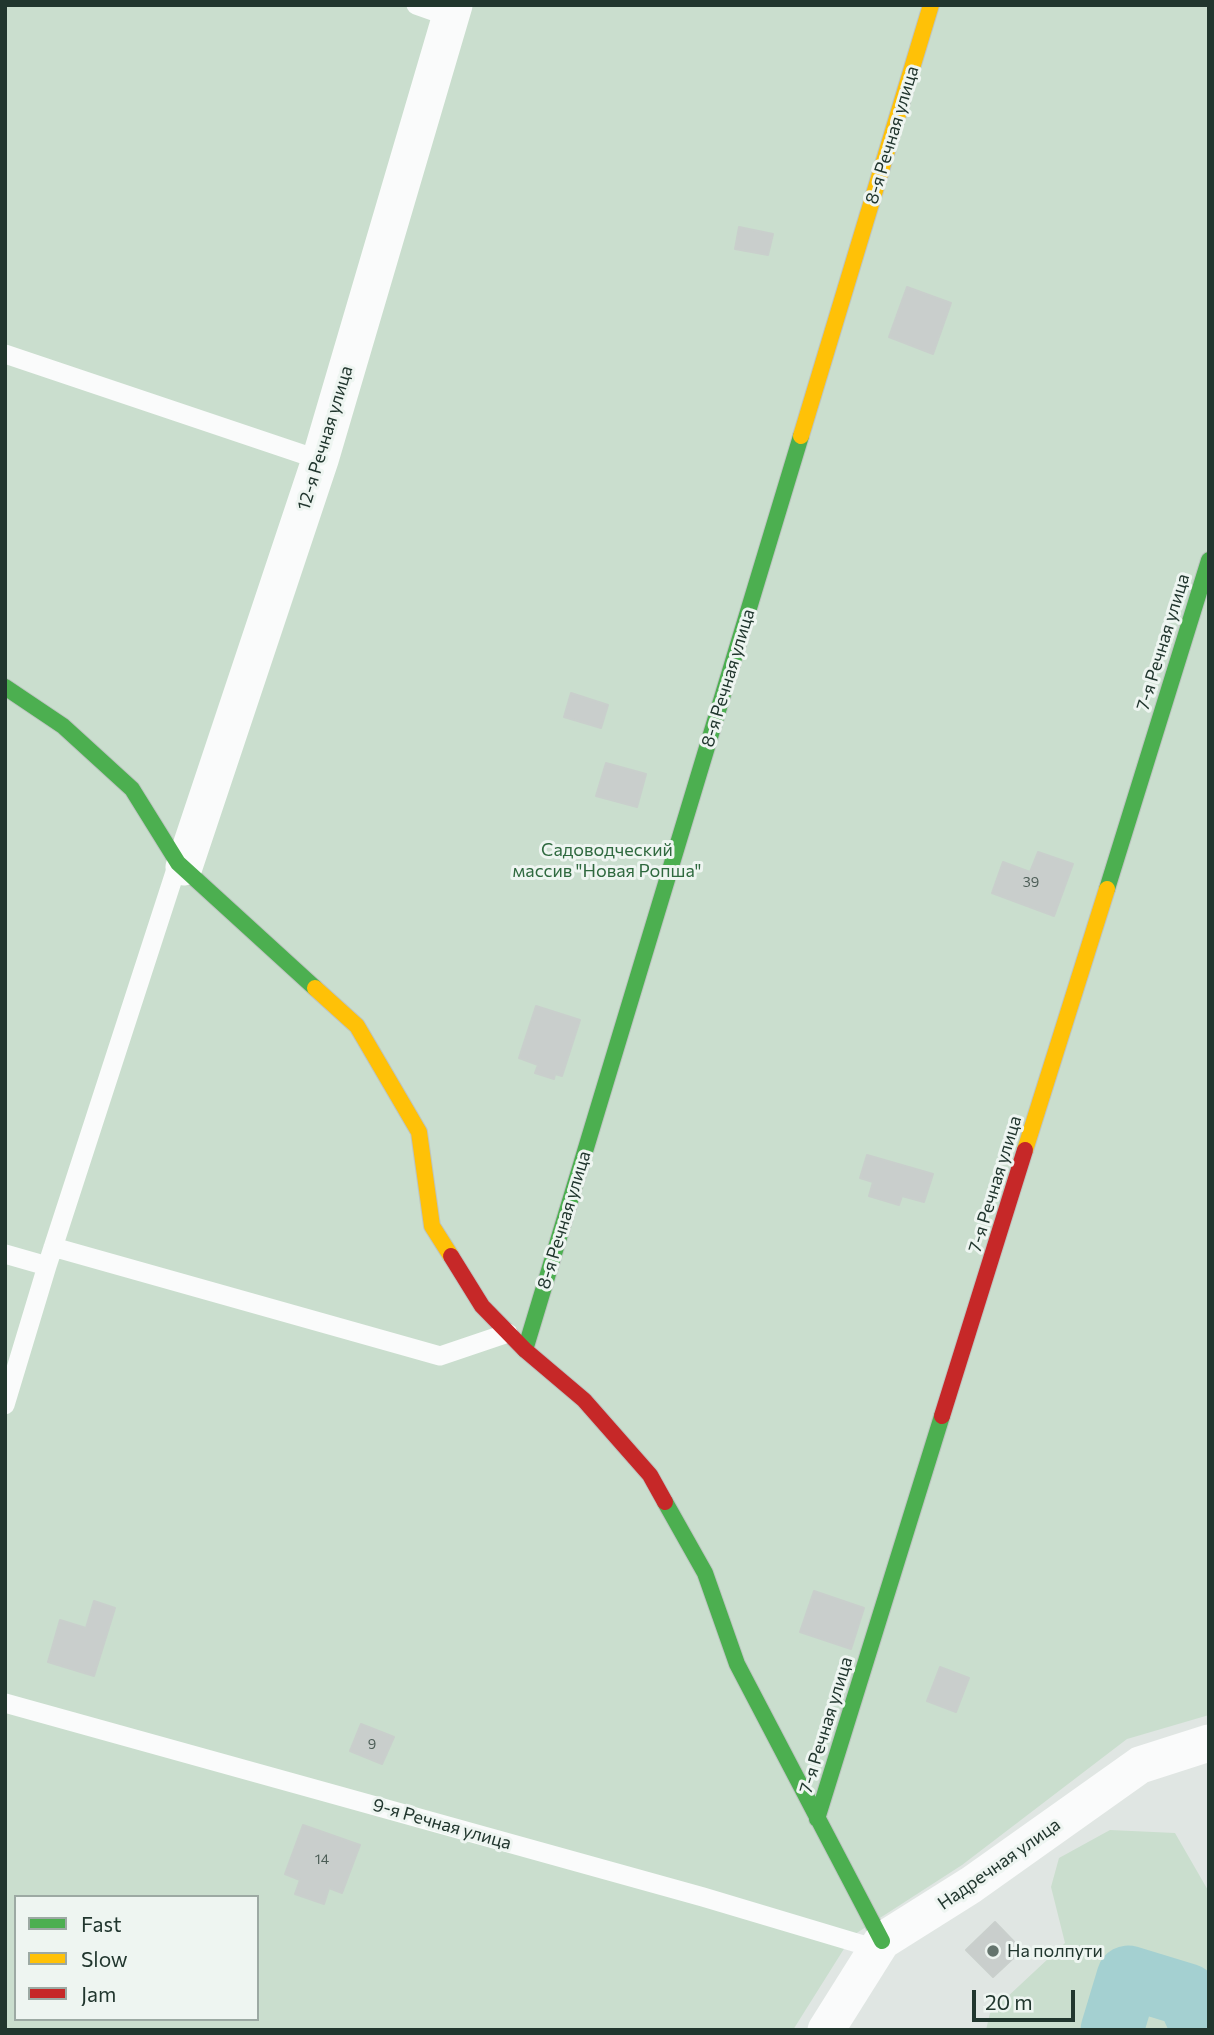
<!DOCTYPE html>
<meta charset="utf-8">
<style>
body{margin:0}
#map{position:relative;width:1214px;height:2035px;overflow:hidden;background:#e0e6e3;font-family:Commissioner,sans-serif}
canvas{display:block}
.frame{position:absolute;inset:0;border:7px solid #21362e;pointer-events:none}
.legend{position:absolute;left:14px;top:1895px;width:245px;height:126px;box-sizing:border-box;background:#eef5f1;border:2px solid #9ca9a3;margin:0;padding:9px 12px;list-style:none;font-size:21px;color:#21362e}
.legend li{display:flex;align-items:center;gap:14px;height:35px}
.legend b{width:35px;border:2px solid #9ca9a3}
.scale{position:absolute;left:972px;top:1990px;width:103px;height:32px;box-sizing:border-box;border:4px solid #21362e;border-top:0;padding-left:9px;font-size:21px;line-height:24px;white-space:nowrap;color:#21362e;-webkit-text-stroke:5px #eef5f1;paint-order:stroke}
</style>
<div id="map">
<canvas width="1214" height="2035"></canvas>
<div class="frame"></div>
<ul class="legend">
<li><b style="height:9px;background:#4caf50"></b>Fast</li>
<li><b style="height:9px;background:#ffc107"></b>Slow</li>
<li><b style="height:9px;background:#c62828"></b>Jam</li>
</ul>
<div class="scale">20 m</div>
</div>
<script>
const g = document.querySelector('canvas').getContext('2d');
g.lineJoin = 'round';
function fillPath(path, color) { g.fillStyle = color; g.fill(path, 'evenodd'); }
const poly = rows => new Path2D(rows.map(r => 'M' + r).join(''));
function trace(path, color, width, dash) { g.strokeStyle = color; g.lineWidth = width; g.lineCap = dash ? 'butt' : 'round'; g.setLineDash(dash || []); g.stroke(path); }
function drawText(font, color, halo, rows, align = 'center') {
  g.font = font + ' Commissioner,sans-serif'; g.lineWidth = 6; g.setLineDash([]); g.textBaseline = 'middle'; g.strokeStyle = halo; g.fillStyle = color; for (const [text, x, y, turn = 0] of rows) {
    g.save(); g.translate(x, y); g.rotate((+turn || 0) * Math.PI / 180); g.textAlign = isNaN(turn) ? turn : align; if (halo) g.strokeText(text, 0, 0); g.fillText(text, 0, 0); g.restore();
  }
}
fillPath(poly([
 [5,5,1209,5,1209,1715,1127,1739,962,1865,852,1936,793,2030,5,2030],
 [16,1897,257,1897,257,2019,16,2019],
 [1110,1830,1175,1833,1209,1892,1209,2030,986,2030,990,2013,1065,1943,1051,1887,1059,1858]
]), '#cadece');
trace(poly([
 [1112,2030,1128,1977,1187,1995,1203,2030]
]), '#a4d0d1', 63);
const building = poly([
 [739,227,773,234,768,255,735,249,739,227],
 [907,287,951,303,933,354,889,337,907,287],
 [571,693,608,705,601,728,564,717,571,693],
 [606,763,646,774,637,807,596,796,606,763],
 [1038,852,1073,864,1054,916,992,893,1003,862,1030,872,1038,852],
 [536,1006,580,1020,562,1076,555,1074,554,1079,535,1073,538,1065,519,1058,536,1006],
 [867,1155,933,1174,924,1202,902,1196,899,1205,869,1196,873,1182,860,1178,867,1155],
 [814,1591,864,1608,851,1649,800,1632,814,1591],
 [94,1601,115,1608,94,1676,48,1662,60,1620,86,1628,94,1601],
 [940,1667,969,1678,956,1712,927,1701,940,1667],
 [361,1724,394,1737,382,1764,350,1751,361,1724],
 [303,1825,360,1845,342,1893,329,1888,324,1904,295,1894,300,1880,285,1874,303,1825],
 [995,1922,1022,1950,993,1977,966,1950,995,1922]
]);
fillPath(building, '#c9cecc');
trace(building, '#c9cfcc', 2);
const fast = poly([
 [5,687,63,726,132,789,178,863,315,988],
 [1107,889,1209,560],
 [525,1350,801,436],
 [665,1502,705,1573,737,1664,882,1941],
 [817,1819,942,1416]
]);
const slow = poly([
 [801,436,931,5],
 [315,988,357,1026,419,1132,432,1226,451,1256],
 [1025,1150,1107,889]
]);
const jam = poly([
 [451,1256,482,1306,525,1350,584,1400,650,1475,665,1502],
 [942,1416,1025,1150]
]);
trace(fast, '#bdc5c1', 18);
trace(slow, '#bdc5c1', 18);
trace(jam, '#bdc5c1', 18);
trace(poly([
 [416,5,450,17],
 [5,354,320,460],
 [53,1247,440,1356,508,1333],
 [5,1254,47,1266],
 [5,1405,47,1266,178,863],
 [5,1703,703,1897,877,1949]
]), '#fafbfb', 19);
trace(poly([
 [184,867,320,460,454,5],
 [826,2030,882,1941,971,1885,1140,1765,1209,1743]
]), '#fafbfb', 37);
trace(fast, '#4caf50', 16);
trace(slow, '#ffc107', 16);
trace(jam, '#c62828', 16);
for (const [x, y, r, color] of [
 [993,1951,7,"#64746d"]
]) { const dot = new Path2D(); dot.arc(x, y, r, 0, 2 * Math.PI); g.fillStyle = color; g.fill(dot); trace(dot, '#eef5f1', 2.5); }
drawText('14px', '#4c5d56', null, [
 ["39",1031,882],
 ["9",372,1744],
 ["14",322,1859]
]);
drawText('18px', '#21362e', '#eef5f1', [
 ["8-я Речная улица",892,135,-73],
 ["12-я Речная улица",325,438,-73],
 ["7-я Речная улица",1163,642,-73],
 ["8-я Речная улица",728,678,-73],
 ["7-я Речная улица",995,1184,-73],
 ["8-я Речная улица",564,1220,-73],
 ["7-я Речная улица",826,1725,-73],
 ["9-я Речная улица",442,1824,16],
 ["Надречная улица",999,1864,-35]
]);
drawText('18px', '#2f693f', '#eef5f1', [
 ["Садоводческий",607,850],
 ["массив \"Новая Ропша\"",607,871]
]);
drawText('18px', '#21362e', '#eef5f1', [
 ["На полпути",1007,1951]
], 'left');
</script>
